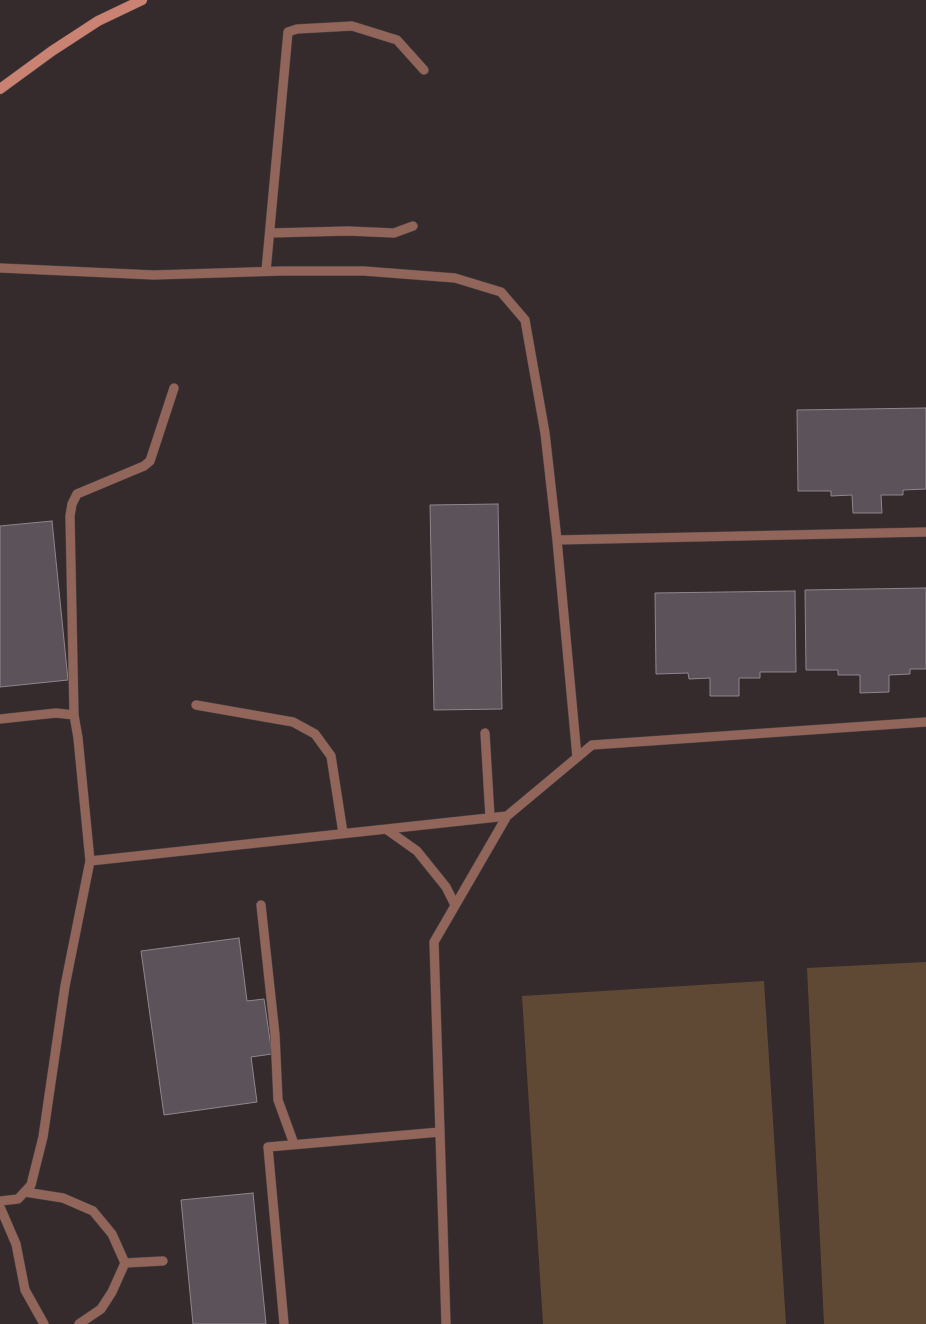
<!DOCTYPE html>
<style>
body{margin:0}
canvas{display:block;background:#352a2c}
</style>
<canvas width="926" height="1324"></canvas>
<script>
const g = document.querySelector('canvas').getContext('2d');
g.lineJoin = 'round';
function fillPath(path, color) { g.fillStyle = color; g.fill(path, 'evenodd'); }
const poly = rows => new Path2D(rows.map(r => 'M' + r).join(''));
function trace(path, color, width, dash) { g.strokeStyle = color; g.lineWidth = width; g.lineCap = dash ? 'butt' : 'round'; g.setLineDash(dash || []); g.stroke(path); }
fillPath(poly([
 [926,962,926,1324,824,1324,807,968],
 [764,981,786,1324,543,1324,522,996]
]), '#604934');
const building = poly([
 [926,408,926,489,903,490,903,495,881,495,882,513,853,513,852,495,831,496,831,491,798,491,797,410,926,408],
 [498,504,502,709,434,710,430,505,498,504],
 [52,521,68,680,0,687,0,526,52,521],
 [926,588,926,669,910,669,910,674,889,675,889,692,860,693,860,675,838,675,838,670,806,670,805,590,926,588],
 [795,591,796,672,760,672,760,678,739,678,739,696,710,696,710,678,689,679,688,673,656,674,655,593,795,591],
 [239,938,247,1001,264,999,272,1054,251,1057,257,1102,164,1115,141,951,239,938],
 [253,1193,266,1324,193,1324,181,1200,253,1193]
]);
fillPath(building, '#5c5259');
trace(building, '#90858c', 1);
const service = poly([
 [270,233,348,231,394,233,413,226],
 [0,268,154,275,282,271,364,271,455,278,501,292,525,320,545,433,557,540],
 [266,271,288,32,297,29,352,26,397,40,424,70],
 [196,705,293,722,315,734,331,756,343,833],
 [74,715,70,516,72,504,77,494,144,466,150,461,174,388],
 [0,719,56,713,74,715,78,738,90,861,507,816],
 [485,733,490,817],
 [577,757,557,540,926,532],
 [386,829,417,851,446,887,455,905],
 [261,905,275,1035,278,1100,294,1144],
 [25,1192,63,1198,93,1211,112,1234,125,1263,112,1292,101,1309,79,1324],
 [0,1201,18,1199,31,1185,43,1137,65,986,90,861],
 [0,1207,16,1244,25,1290,44,1324],
 [125,1263,163,1261],
 [284,1324,268,1147,440,1132],
 [446,1324,434,942,507,816,592,745,926,722]
]);
const secondary = poly([
 [0,89,52,51,98,21,142,0]
]);
trace(service, '#504647', 10);
trace(secondary, '#504647', 11);
trace(service, '#92655a', 9);
trace(secondary, '#ca8372', 10);
</script>
